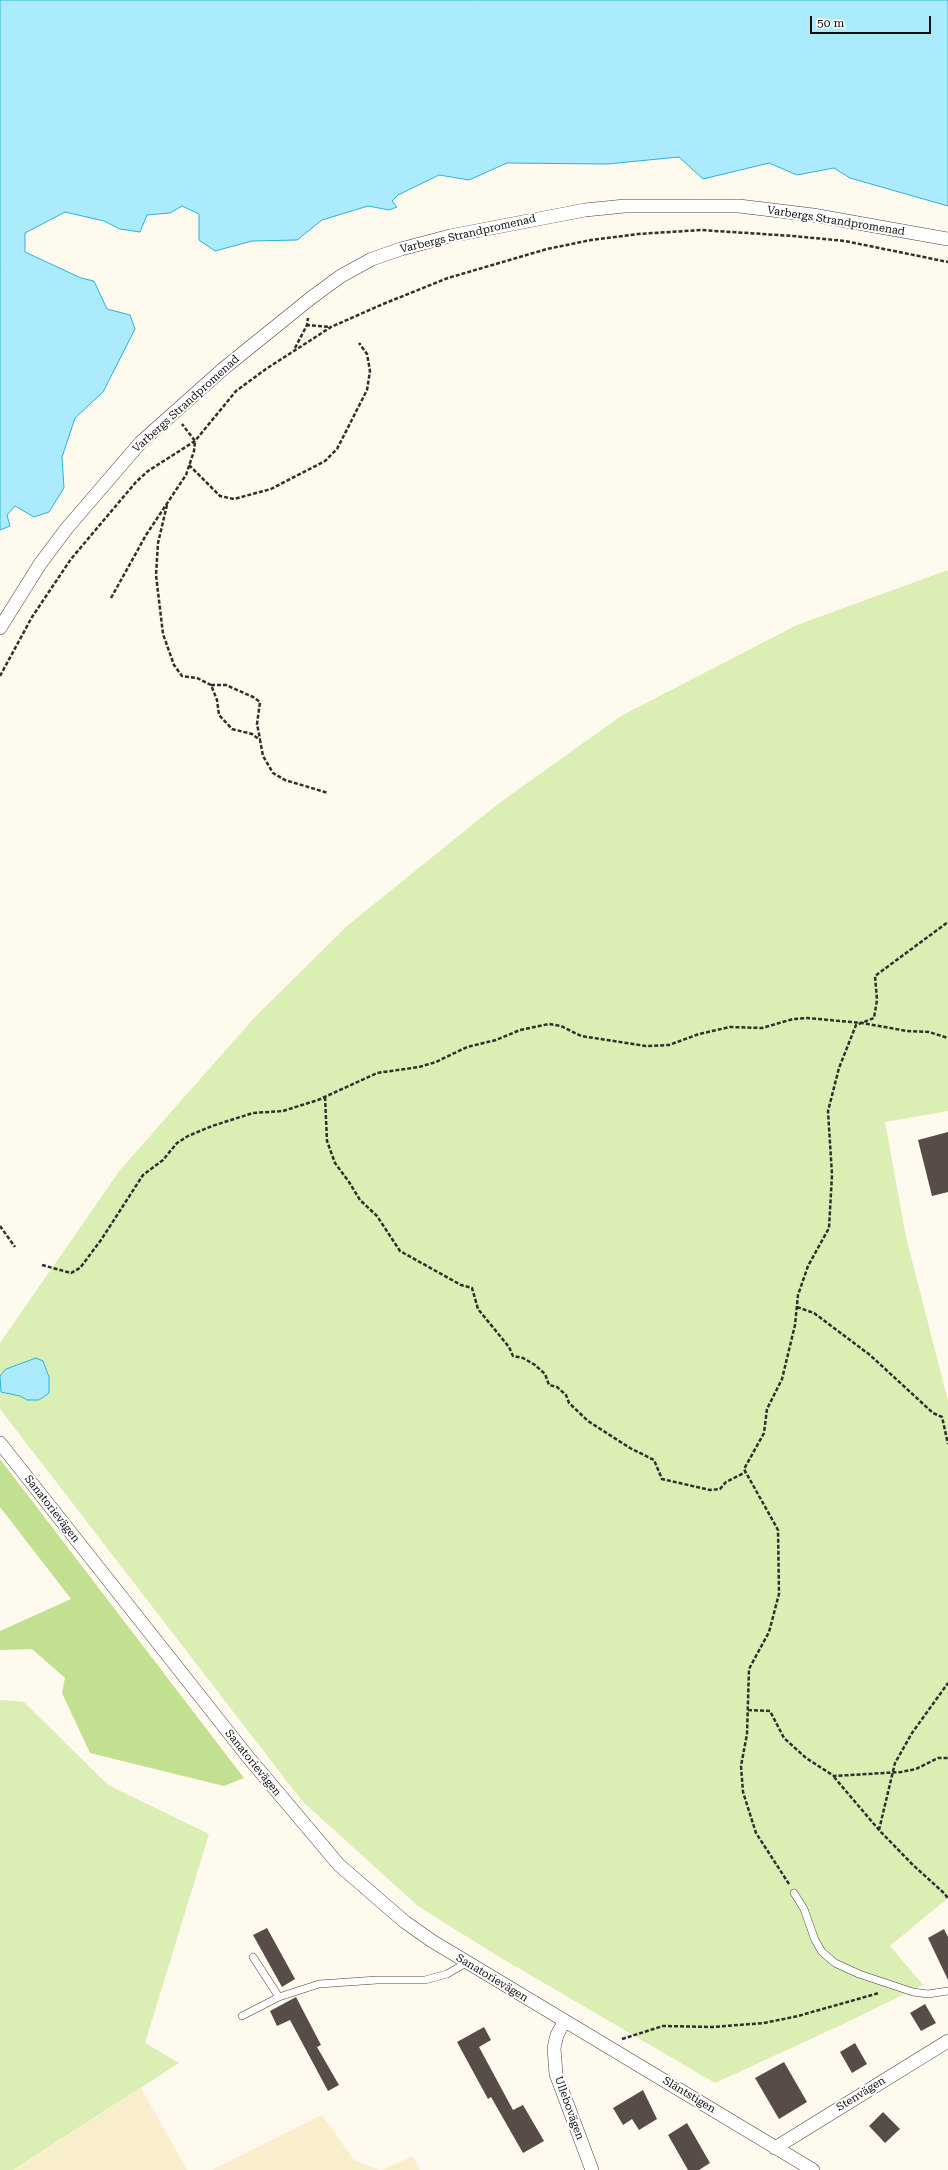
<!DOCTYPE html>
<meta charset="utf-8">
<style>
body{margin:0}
#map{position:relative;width:948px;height:2170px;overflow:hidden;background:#fff9ee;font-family:"Roboto Serif",serif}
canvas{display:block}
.scale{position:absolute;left:810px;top:16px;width:121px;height:18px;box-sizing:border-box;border:2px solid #0e0e0e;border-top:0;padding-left:5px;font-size:12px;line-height:14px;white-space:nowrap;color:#0e0e0e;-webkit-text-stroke:3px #fff;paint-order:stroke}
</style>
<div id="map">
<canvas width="948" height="2170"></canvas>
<div class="scale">50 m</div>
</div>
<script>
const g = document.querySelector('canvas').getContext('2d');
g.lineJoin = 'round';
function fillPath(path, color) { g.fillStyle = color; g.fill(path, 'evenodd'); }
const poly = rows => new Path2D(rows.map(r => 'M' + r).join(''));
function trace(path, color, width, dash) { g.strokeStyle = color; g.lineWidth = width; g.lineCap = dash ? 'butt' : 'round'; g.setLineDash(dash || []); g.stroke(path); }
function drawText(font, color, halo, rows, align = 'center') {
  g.font = font + ' "Roboto Serif",serif'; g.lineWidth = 4; g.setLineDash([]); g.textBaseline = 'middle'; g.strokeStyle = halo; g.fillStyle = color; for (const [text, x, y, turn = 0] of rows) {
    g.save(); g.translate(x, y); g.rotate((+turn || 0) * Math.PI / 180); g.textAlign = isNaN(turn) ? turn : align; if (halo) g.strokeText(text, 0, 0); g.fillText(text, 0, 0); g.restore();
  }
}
fillPath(poly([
 [141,2088,187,2170,14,2170],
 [322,2115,353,2159,379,2170,212,2170],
 [413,2156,420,2170,382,2170]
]), '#f9eecb');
fillPath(poly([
 [948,570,948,1111,885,1122,906,1237,948,1401,948,1898,890,1946,923,1985,841,2025,715,2083,496,1955,418,1906,302,1801,0,1409,0,1343,120,1170,254,1018,347,926,498,804,621,716,797,625],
 [0,1700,24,1702,108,1785,209,1834,145,2043,179,2063,13,2170,0,2170]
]), '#dbeeb3');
fillPath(poly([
 [0,1459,244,1778,224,1786,90,1753,62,1693,65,1678,32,1649,0,1650,0,1631,71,1599,0,1507]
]), '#c1e190');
const water = poly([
 [0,0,948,0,948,206,850,178,834,168,797,175,769,163,703,179,679,157,607,164,507,163,469,180,439,175,398,195,392,201,397,207,389,210,368,206,322,220,297,240,252,241,215,251,199,240,199,214,182,206,170,213,147,215,140,232,120,229,104,221,65,212,25,233,25,252,81,278,94,281,107,309,130,315,135,329,103,392,75,418,62,457,64,488,49,512,34,517,15,506,7,515,10,526,0,530,0,0],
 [36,1358,43,1361,49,1377,49,1393,39,1400,27,1400,20,1396,1,1392,0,1376,6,1369,36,1358]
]);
fillPath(water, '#acebfd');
trace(water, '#2bb1dc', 1);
fillPath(poly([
 [948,1132,948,1192,932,1196,918,1140],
 [267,1928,295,1979,282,1987,253,1935],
 [944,1929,948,1937,948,1980,928,1938],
 [296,1997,321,2045,317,2047,339,2085,328,2091,290,2020,277,2026,270,2011],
 [925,2004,936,2023,921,2031,910,2013],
 [484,2027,491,2040,479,2047,513,2110,523,2105,544,2141,523,2153,491,2097,488,2099,457,2042],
 [855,2043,867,2064,852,2073,840,2052],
 [784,2062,807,2102,779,2119,755,2078],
 [643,2090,657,2119,639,2130,632,2119,623,2125,613,2108],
 [883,2112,900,2129,885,2143,869,2126],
 [687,2123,710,2163,699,2170,688,2170,668,2135]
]), '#584c49');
const lane = poly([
 [794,1893,804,1909,815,1940,822,1952,835,1963,859,1974,913,1992,928,1994,948,1991],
 [253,1957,279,1997],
 [242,2016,279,1997,319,1984,377,1980,425,1980,447,1974,466,1963]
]);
const street = poly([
 [0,628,40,564,67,528,141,442,223,369,311,298,341,276,372,259,401,249,450,236,585,210,625,206,739,206,813,215,948,239],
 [0,1443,248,1757,339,1865,405,1922,432,1941,813,2170],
 [564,2022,557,2035,554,2048,556,2074,592,2170],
 [775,2148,948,2041]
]);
trace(lane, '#414141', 8);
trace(street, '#414141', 14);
trace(poly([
 [306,325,331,327],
 [295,348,307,325,308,318],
 [189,465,220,496,234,499,271,489,325,461,337,449,367,390,370,371,367,354,359,343],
 [167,505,158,543,156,575,163,634,174,665,182,676,197,678,211,685,217,700,219,715,232,729,252,734,260,740,263,756,273,773,285,780,328,793],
 [111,598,146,535,186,475,194,451,195,441,182,424],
 [0,676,32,617,71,559,136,482,148,471,195,441,236,391,266,369,331,327,383,304,448,278,547,249,591,240,638,234,701,230,793,236,845,241,948,262],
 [211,685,226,685,253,697,260,702,257,724,260,739],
 [325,1097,327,1141,335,1163,349,1182,360,1200,377,1216,400,1251,461,1285,472,1288,478,1309,509,1347,513,1356,523,1358,535,1365,545,1374,549,1385,557,1387,566,1395,569,1403,588,1421,630,1448,654,1460,662,1479,710,1490,720,1489,726,1482,746,1472],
 [0,1226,15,1247],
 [42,1265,71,1273,80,1268,101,1240,143,1175,163,1160,177,1143,188,1136,212,1126,253,1113,283,1111,302,1105,318,1100,377,1073,419,1067,436,1062,467,1047,496,1040,520,1030,549,1024,561,1026,581,1036,646,1046,669,1045,699,1034,730,1027,762,1028,793,1019,807,1018,862,1023,907,1031,929,1032,948,1038],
 [797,1307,814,1313,870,1355,933,1413,942,1417,948,1444],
 [748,1710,770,1711,784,1738,806,1758,834,1776,901,1772,916,1769,938,1758,948,1758],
 [834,1777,879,1830,913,1865,945,1894,948,1899],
 [879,1830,895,1763,912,1733,948,1683],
 [789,1884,756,1833,743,1792,741,1766,747,1734,749,1669,769,1632,779,1594,778,1530,744,1469,764,1433,767,1409,782,1379,795,1325,798,1295,808,1266,829,1228,832,1175,828,1111,839,1068,856,1025,874,1018,877,1000,875,976,948,922],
 [622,2039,663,2026,713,2027,764,2023,798,2016,879,1993]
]), '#303030', 2.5, [4, 2]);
trace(lane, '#fff', 7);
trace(street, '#fff', 13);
drawText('11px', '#0e0e0e', '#fff', [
 ["Varbergs Strandpromenad",836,221,9],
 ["Varbergs Strandpromenad",468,234,-13],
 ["Varbergs Strandpromenad",186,404,-42],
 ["Sanatorievägen",52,1509,52],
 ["Sanatorievägen",253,1763,51],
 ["Sanatorievägen",492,1978,31],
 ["Stenvägen",861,2094,-32],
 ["Släntstigen",689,2095,31],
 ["Ullebovägen",569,2108,70]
]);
</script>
